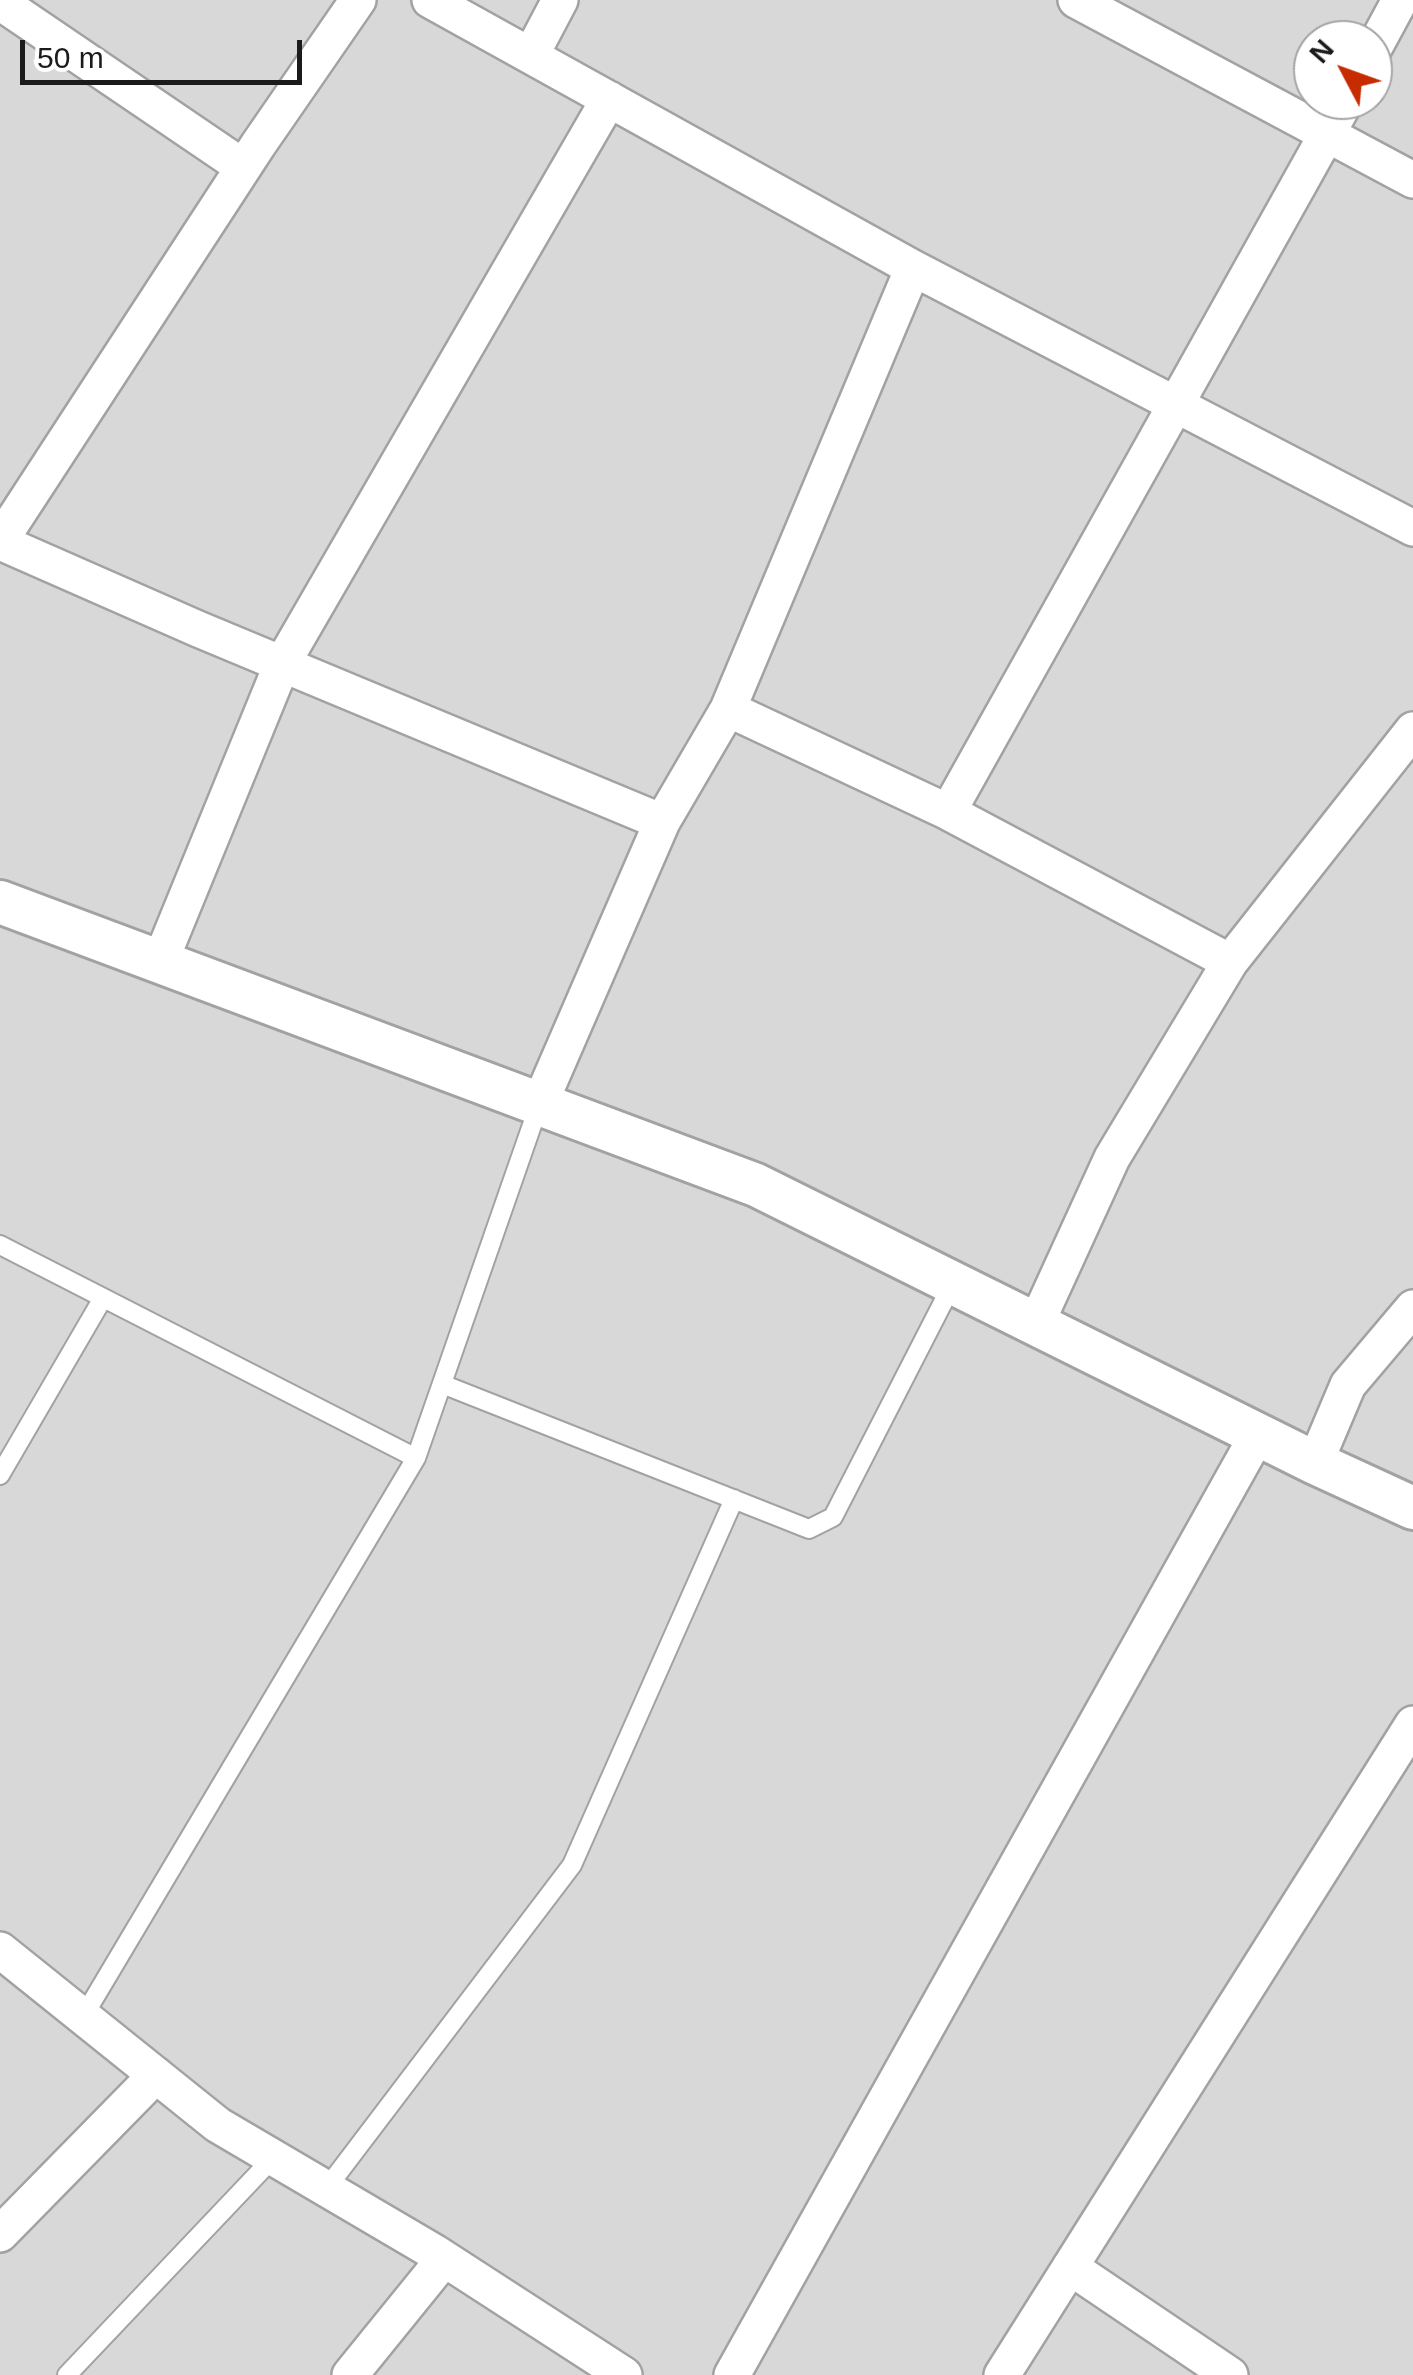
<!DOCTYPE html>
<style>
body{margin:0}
#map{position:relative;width:1413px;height:2375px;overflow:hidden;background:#edece0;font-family:Helvetica,sans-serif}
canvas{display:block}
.north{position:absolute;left:1293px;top:20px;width:100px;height:100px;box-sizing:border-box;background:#fff;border:2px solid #a4a4a4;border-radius:50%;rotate:311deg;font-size:28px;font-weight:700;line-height:40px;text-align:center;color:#1b1b1b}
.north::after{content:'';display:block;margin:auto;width:35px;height:45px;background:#c62c00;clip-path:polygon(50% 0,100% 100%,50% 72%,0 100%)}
.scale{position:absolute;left:20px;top:40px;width:282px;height:45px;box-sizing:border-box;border:5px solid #1b1b1b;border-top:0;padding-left:12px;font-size:30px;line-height:35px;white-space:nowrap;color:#1b1b1b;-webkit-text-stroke:8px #fff;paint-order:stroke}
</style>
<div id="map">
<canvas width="1413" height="2375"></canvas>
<div class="north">N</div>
<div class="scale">50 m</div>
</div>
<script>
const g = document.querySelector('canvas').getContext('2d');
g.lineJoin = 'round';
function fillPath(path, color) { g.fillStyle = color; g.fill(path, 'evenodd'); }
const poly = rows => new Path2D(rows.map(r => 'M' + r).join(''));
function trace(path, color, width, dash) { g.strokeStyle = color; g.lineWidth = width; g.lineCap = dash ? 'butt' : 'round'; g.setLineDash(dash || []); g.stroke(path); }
fillPath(poly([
 [0,0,1413,0,1413,2375,0,2375],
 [1313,40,1373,40,1373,100,1313,100]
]), '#d9d8d8');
const service = poly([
 [0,1245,416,1458],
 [442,1384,809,1529,833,1517,953,1283],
 [0,1475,103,1298],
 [83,2017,416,1458,539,1105],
 [326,2189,572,1865,734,1499],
 [67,2375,273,2158]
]);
const minor = poly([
 [430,0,913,268,1413,528],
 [1076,0,1413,180],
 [0,2,243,167],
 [1373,50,1400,0],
 [531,55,560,0],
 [0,541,258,145,358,0],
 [0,542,198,629,662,822,728,709,948,812],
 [728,709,913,268],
 [160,962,282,664,609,99],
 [1230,962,1413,730],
 [540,1103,662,822],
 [1036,1324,1112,1158,1230,962,948,812,1346,100],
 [1315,1463,1348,1385,1413,1308],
 [0,1950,218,2125,434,2252,624,2375],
 [0,2234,156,2075],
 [1070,2267,1230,2375],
 [350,2375,444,2259],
 [732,2375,1258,1434],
 [1002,2375,1413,1724]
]);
const tertiary = poly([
 [0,902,756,1185,1315,1463,1413,1508]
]);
trace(service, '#a2a2a2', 22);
trace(minor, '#a2a2a2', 40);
trace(tertiary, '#a2a2a2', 48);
trace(service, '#fff', 18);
trace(minor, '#fff', 35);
trace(tertiary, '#fff', 42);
</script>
